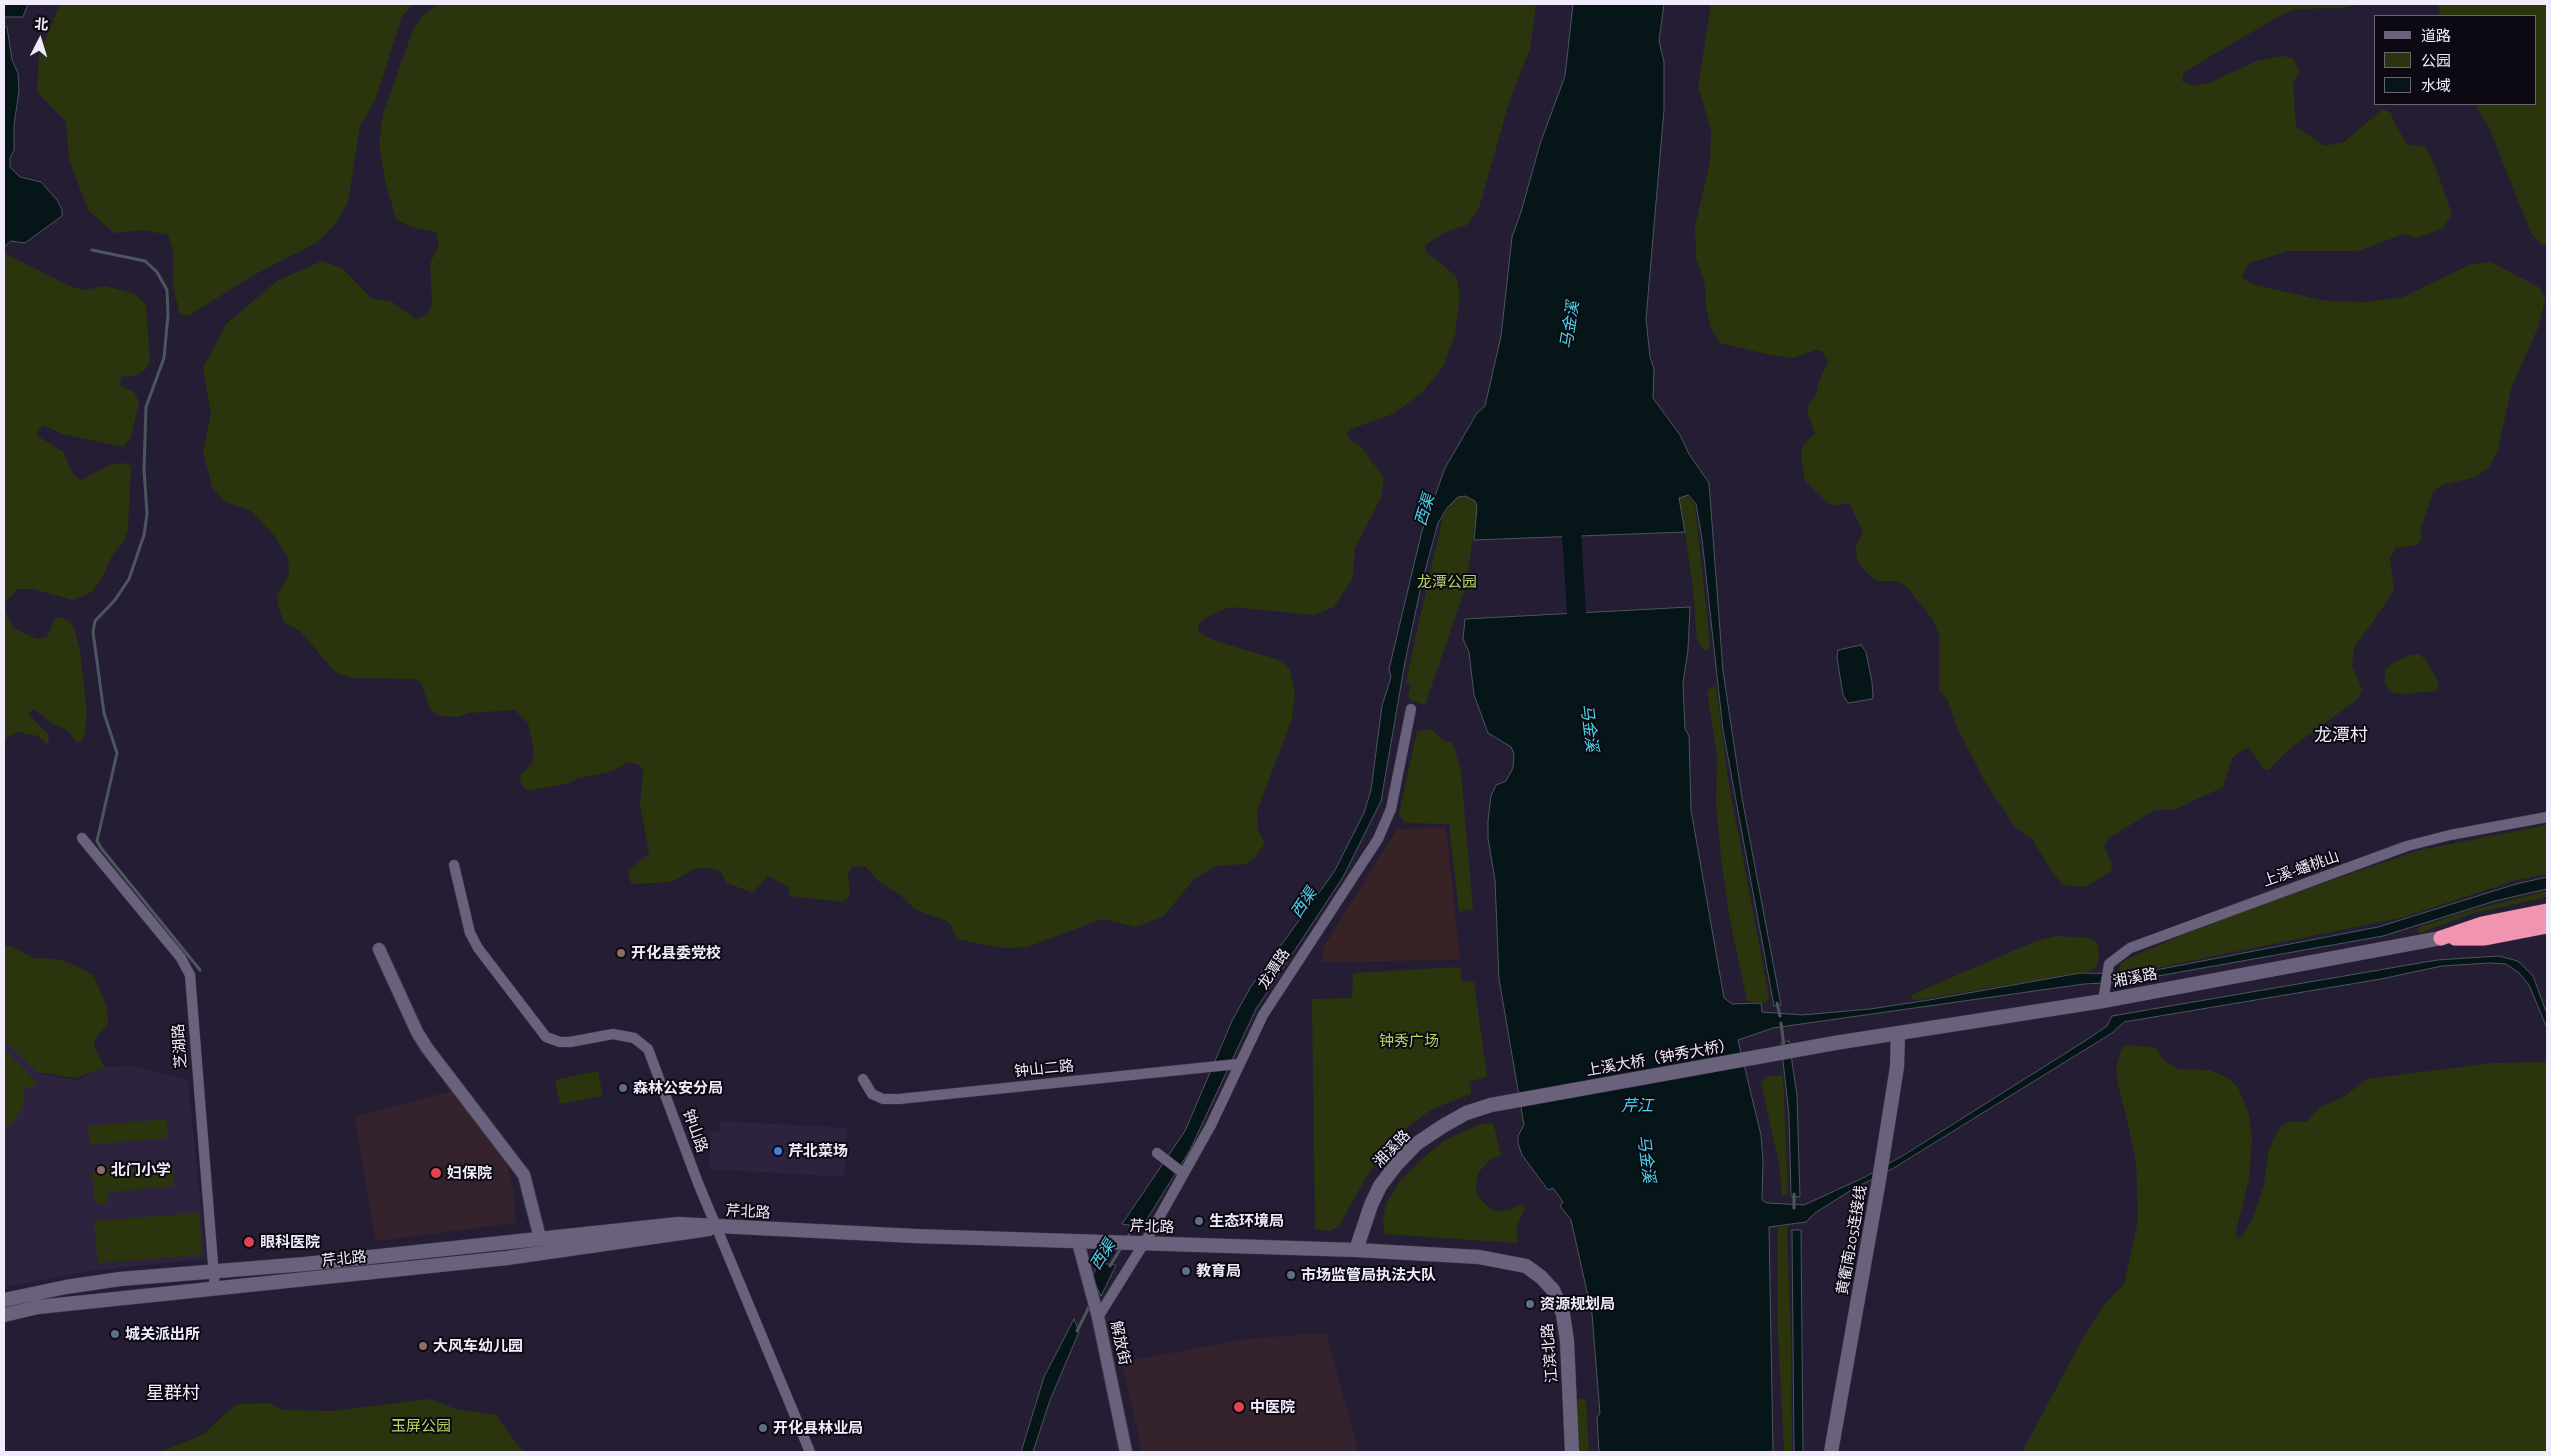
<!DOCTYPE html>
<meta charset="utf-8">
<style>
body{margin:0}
#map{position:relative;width:2551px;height:1456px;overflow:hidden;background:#251d33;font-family:"Alegreya Sans","Noto Sans SC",sans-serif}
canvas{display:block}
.frame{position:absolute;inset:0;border:5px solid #f0ecfb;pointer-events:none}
.legend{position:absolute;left:2374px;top:15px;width:162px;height:90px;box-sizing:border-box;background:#0d0913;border:1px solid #686470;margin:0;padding:6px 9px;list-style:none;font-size:15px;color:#f0ecfb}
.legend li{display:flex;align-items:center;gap:10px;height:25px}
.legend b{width:25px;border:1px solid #686470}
.north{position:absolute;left:15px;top:15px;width:50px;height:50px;-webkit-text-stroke:4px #0d0913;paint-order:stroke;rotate:5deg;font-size:14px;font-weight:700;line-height:20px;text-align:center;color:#f0ecfb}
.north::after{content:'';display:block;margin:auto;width:18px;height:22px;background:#f0ecfb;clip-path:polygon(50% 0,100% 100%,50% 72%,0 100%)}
</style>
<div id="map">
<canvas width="2551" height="1456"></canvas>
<div class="frame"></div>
<ul class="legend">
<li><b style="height:6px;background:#6a627c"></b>道路</li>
<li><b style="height:14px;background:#2a350d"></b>公园</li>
<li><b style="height:14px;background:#051518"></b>水域</li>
</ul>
<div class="north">北</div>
</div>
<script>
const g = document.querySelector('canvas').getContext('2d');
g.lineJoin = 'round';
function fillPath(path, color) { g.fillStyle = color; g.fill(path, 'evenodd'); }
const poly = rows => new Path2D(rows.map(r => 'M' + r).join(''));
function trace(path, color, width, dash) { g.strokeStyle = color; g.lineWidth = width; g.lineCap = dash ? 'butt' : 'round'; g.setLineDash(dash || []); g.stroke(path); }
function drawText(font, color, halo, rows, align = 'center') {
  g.font = font + ' "Alegreya Sans","Noto Sans SC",sans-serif'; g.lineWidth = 4; g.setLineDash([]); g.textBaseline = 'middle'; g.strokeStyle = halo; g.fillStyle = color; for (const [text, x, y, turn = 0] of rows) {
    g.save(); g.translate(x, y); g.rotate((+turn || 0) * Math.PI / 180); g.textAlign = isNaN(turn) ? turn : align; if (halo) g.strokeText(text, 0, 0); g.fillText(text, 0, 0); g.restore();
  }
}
fillPath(poly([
 [4,1035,40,1074,76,1080,107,1067,136,1066,188,1081,206,1259,89,1271,4,1287],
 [720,1121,847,1128,844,1177,709,1169,711,1132,719,1133]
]), '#2e233f');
fillPath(poly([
 [1446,828,1460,960,1322,962,1323,948,1397,829]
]), '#372325');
fillPath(poly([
 [455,1090,505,1158,513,1187,516,1223,376,1241,354,1117],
 [1326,1333,1359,1452,1142,1452,1122,1362,1245,1339]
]), '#34232c');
fillPath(poly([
 [60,4,414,4,402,16,375,101,360,126,348,202,336,223,318,242,252,276,190,315,180,315,173,286,173,252,168,235,144,230,114,233,88,210,69,159,66,122,37,92,39,54],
 [438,4,1536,4,1530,49,1510,99,1479,208,1467,225,1448,231,1425,245,1425,251,1456,276,1460,295,1455,335,1443,367,1423,392,1393,414,1351,429,1347,433,1348,438,1362,448,1384,478,1381,498,1355,548,1353,578,1334,607,1314,615,1230,607,1209,616,1198,624,1199,632,1213,640,1282,661,1290,670,1295,691,1292,719,1257,811,1258,830,1265,843,1254,859,1245,864,1216,866,1194,879,1163,917,1136,927,1102,919,1027,947,1002,948,956,939,952,926,947,921,916,910,900,895,878,881,865,866,852,867,848,873,850,896,843,902,790,896,788,887,768,876,753,893,727,883,720,871,709,868,694,869,672,882,632,884,629,878,628,871,649,853,640,805,643,770,640,765,628,762,613,771,576,779,570,783,527,791,521,784,520,776,532,763,534,751,528,723,515,710,469,713,458,717,438,716,429,707,422,684,415,679,352,678,336,673,301,632,284,622,278,606,277,596,289,574,288,557,273,534,251,511,225,502,212,487,203,451,211,414,203,368,226,324,277,281,322,261,342,268,372,299,391,301,416,319,427,315,432,303,430,264,439,244,436,232,411,227,396,219,385,180,379,143,383,114,414,27,424,14],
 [1711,4,2361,4,2343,8,2296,9,2281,15,2184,72,2182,81,2193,86,2209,83,2257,61,2283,56,2293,58,2300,71,2293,84,2296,126,2324,146,2344,142,2383,109,2391,113,2395,124,2407,144,2425,147,2434,163,2452,214,2442,229,2416,238,2404,234,2358,251,2289,251,2250,263,2244,270,2242,277,2252,284,2326,301,2367,302,2403,297,2471,264,2491,262,2540,288,2545,300,2538,328,2512,386,2497,453,2489,467,2476,477,2442,485,2433,492,2421,529,2422,539,2416,545,2396,548,2390,558,2394,591,2354,648,2352,666,2362,689,2359,698,2287,751,2269,770,2265,770,2249,748,2242,750,2232,758,2223,787,2174,810,2155,810,2109,838,2104,846,2112,863,2111,872,2085,887,2063,885,2053,873,2032,839,2015,827,1985,782,1956,725,1948,701,1939,690,1939,636,1933,620,1907,587,1897,581,1877,581,1870,576,1858,562,1855,547,1863,532,1850,505,1846,503,1835,506,1829,504,1805,481,1801,455,1803,446,1815,433,1807,411,1809,403,1816,396,1818,383,1828,362,1822,351,1816,350,1793,358,1771,355,1720,343,1711,329,1706,307,1705,284,1696,258,1695,226,1710,162,1711,130,1698,87],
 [2438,4,2547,4,2547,245,2542,245,2531,233,2489,128,2475,104,2535,104,2535,16,2440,16],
 [4,253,70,286,85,290,105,286,125,291,135,294,146,305,150,361,145,370,137,375,121,377,120,385,134,392,139,402,131,438,123,447,62,434,43,425,37,432,39,437,63,452,74,476,81,480,110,465,127,463,131,467,128,529,124,542,113,554,102,578,92,592,73,600,32,589,17,589,5,603,6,612,13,628,37,639,47,637,55,618,63,618,73,625,80,650,87,714,84,738,80,742,76,741,67,730,53,724,35,710,31,710,29,715,48,734,49,742,46,744,38,736,17,732,4,739],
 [1683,495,1687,496,1695,505,1710,644,1708,651,1703,649,1697,641,1693,590,1682,510,1678,502,1679,498],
 [1465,496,1475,501,1477,507,1466,586,1425,705,1413,701,1408,696,1411,685,1406,683,1414,644,1443,516,1452,503,1458,497],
 [2419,654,2426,660,2439,683,2436,691,2405,694,2394,693,2389,690,2385,683,2385,669,2394,662,2411,655],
 [1712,687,1716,687,1728,779,1769,997,1765,1003,1747,1001,1730,921,1721,859,1716,803,1717,757,1707,691],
 [1431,729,1444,741,1453,743,1461,771,1473,909,1459,912,1449,824,1404,823,1399,814,1417,731],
 [2547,825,2547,874,2516,880,2404,917,2137,972,2120,972,2119,969,2121,963,2125,960,2175,938,2257,906,2420,850],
 [2547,891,2547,897,2471,914,2421,933,2417,932,2419,927,2468,911],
 [2056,936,2089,938,2097,942,2099,952,2097,966,2090,971,1918,1000,1911,999,1913,994,2036,941],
 [4,946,10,946,34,958,57,959,70,963,93,975,107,1006,108,1024,95,1039,94,1046,105,1068,74,1078,37,1072,4,1040],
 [1460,967,1462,981,1474,982,1487,1076,1470,1082,1471,1094,1432,1109,1410,1125,1391,1143,1367,1176,1339,1226,1330,1231,1315,1229,1312,999,1352,998,1353,973],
 [2128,1045,2153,1047,2158,1050,2162,1059,2179,1069,2209,1070,2226,1077,2238,1087,2249,1115,2252,1139,2249,1179,2235,1235,2240,1238,2242,1237,2253,1218,2264,1185,2268,1153,2273,1139,2282,1125,2290,1122,2306,1122,2320,1107,2342,1098,2367,1079,2494,1063,2547,1062,2547,1452,2022,1452,2083,1338,2104,1305,2124,1284,2138,1220,2136,1163,2127,1119,2117,1081,2116,1068,2120,1053,2123,1047],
 [4,1049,37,1082,30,1089,25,1085,23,1107,13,1122,4,1130],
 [598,1071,603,1096,560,1104,555,1080],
 [1783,1075,1788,1195,1782,1195,1779,1164,1761,1083,1769,1076],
 [166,1119,168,1138,90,1145,88,1126],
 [1493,1123,1501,1155,1490,1160,1478,1173,1476,1188,1478,1196,1489,1208,1498,1211,1509,1210,1521,1204,1525,1208,1517,1226,1517,1243,1384,1234,1383,1220,1386,1204,1399,1182,1424,1157,1447,1139,1480,1124],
 [172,1166,174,1186,107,1192,107,1203,95,1204,92,1172],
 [199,1213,202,1255,98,1263,94,1221],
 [1787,1226,1791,1343,1792,1452,1784,1452,1778,1334,1778,1227],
 [1581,1398,1586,1401,1589,1452,1577,1452,1574,1401],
 [430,1399,456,1409,496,1415,520,1448,526,1452,161,1452,204,1434,229,1410,238,1404,269,1403,282,1410,334,1411]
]), '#2a350d');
const water = poly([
 [4,4,28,4,23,17,4,17,4,4],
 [1573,4,1664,4,1659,41,1664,62,1664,110,1646,319,1650,357,1654,369,1653,398,1680,435,1689,454,1709,483,1723,671,1742,798,1781,1005,1774,1006,1723,730,1702,539,1696,504,1688,495,1679,498,1685,532,1474,540,1477,507,1475,501,1465,496,1458,497,1447,508,1438,523,1421,586,1405,662,1381,801,1343,877,1256,1009,1190,1150,1142,1227,1122,1224,1185,1131,1232,1021,1250,988,1334,872,1364,813,1371,790,1382,706,1391,677,1389,669,1422,531,1445,468,1477,413,1485,406,1501,336,1512,237,1521,212,1540,144,1565,76,1573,4],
 [4,27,7,27,12,60,18,73,19,91,14,125,14,150,10,158,10,167,20,177,41,182,57,200,62,210,62,216,25,243,11,241,4,247,4,27],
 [1690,607,1688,650,1683,683,1685,729,1689,736,1691,810,1724,998,1732,1004,1761,1003,1762,1012,1802,1015,1870,1009,1929,1000,2080,973,2135,974,2378,927,2516,884,2547,877,2547,889,2495,901,2383,936,2124,982,2084,984,1773,1028,1738,1040,1761,1135,1763,1161,1762,1200,1767,1203,1804,1205,1865,1177,1904,1155,2088,1039,2107,1026,2112,1016,2437,960,2499,956,2518,961,2533,976,2547,1014,2547,1028,2529,985,2519,973,2506,964,2489,963,2442,966,2381,979,2124,1022,2112,1033,1892,1169,1853,1189,1815,1213,1806,1222,1769,1227,1773,1452,1599,1452,1597,1417,1600,1414,1592,1314,1571,1220,1560,1206,1563,1202,1553,1188,1548,1190,1522,1155,1518,1143,1518,1136,1524,1125,1499,979,1495,880,1488,838,1488,820,1491,796,1496,785,1506,781,1513,768,1514,754,1511,747,1488,733,1474,695,1469,652,1463,639,1465,619,1690,607],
 [1861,645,1866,652,1872,682,1873,697,1872,699,1848,703,1843,695,1837,658,1838,650,1861,645],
 [1789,1041,1797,1095,1800,1197,1791,1196,1789,1115,1781,1043,1789,1041],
 [1792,1230,1801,1230,1803,1452,1794,1452,1792,1230],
 [1099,1263,1116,1265,1101,1296,1092,1277,1099,1263],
 [1074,1319,1079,1332,1050,1400,1033,1452,1021,1452,1044,1377,1074,1319]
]);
fillPath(water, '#051518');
trace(water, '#4c565c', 1);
trace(poly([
 [92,250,145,261,157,272,167,290,168,315,164,358,146,407,144,469,147,514,144,535,129,579,115,600,95,621,93,632,104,713,117,753,97,841,101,848,200,970],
 [1777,1003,1780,1016],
 [1781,1023,1784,1046],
 [1794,1194,1794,1208],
 [1127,1238,1136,1222],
 [1110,1266,1122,1246],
 [1077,1331,1090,1305]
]), '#4c565c', 3);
trace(poly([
 [1570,510,1578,637]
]), '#051518', 19);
const minor = poly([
 [82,838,181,958,190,975,215,1289],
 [454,865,470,933,478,948,546,1037,560,1042,570,1042,613,1034,634,1038,648,1049,698,1183,810,1452],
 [2103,1001,2109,964,2130,948,2407,846,2450,835,2547,817],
 [863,1079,872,1094,883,1099,899,1099,1238,1064],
 [1157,1153,1183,1173],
 [1098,1317,1151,1232,1211,1125,1263,1015,1378,839,1391,809,1411,709]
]);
const tertiary = poly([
 [379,949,417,1032,427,1048,524,1175,540,1238],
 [1078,1242,1098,1317,1126,1452]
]);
const secondary = poly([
 [1356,1250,1371,1205,1380,1186,1396,1165,1416,1144,1443,1126,1466,1113,1491,1105,1835,1043,2103,1001,2441,938],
 [4,1300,66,1287,120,1279,305,1264,678,1224,915,1236,1356,1250,1479,1257,1526,1266,1541,1277,1553,1290,1563,1314,1567,1341,1572,1452],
 [4,1315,38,1307,507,1258,709,1229],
 [1831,1452,1879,1180,1897,1067,1898,1033]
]);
const motorway = poly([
 [2441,938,2482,924,2547,911],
 [2455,938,2485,938,2547,926]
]);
trace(minor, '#40394c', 11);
trace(tertiary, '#40394c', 14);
trace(secondary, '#40394c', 15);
trace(motorway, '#40394c', 16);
trace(minor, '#6a627c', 10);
trace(tertiary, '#6a627c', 12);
trace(secondary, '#6a627c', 14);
trace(motorway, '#f094af', 15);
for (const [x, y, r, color] of [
 [621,953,5,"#8d6e63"],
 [623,1088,5,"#5c6f8a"],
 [778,1151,5,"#3f7fe0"],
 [101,1170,5,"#8d6e63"],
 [436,1173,6,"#e0444e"],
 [1199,1221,5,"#5c6f8a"],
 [249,1242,6,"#e0444e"],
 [1186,1271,5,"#5c6f8a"],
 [1291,1275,5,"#5c6f8a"],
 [1530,1304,5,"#5c6f8a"],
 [115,1334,5,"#5c6f8a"],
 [423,1346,5,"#8d6e63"],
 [1239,1407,6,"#e0444e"],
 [763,1428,5,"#5c6f8a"]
]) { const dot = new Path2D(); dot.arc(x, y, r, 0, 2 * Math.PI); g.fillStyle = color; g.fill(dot); trace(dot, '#0d0913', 2); }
drawText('15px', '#b5d761', '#0d0913', [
 ["龙潭公园",1447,582],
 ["钟秀广场",1409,1041],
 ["玉屏公园",421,1426]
]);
drawText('15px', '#f0ecfb', '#0d0913', [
 ["上溪-蟠桃山",2301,869,-19],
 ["龙潭路",1274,969,-57],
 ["湘溪路",2135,978,-11],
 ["芝湖路",180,1046,-94],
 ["上溪大桥（钟秀大桥）",1660,1058,-10],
 ["钟山二路",1044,1069,-6],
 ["钟山路",695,1131,70],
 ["湘溪路",1392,1149,-46],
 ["芹北路",748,1212,3],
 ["芹北路",1152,1227,2],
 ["黄衢南205连接线",1852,1240,-80],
 ["芹北路",344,1259,-6],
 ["解放街",1120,1343,78],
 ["江滨北路",1550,1353,-95]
]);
drawText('bold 15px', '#f0ecfb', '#0d0913', [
 ["开化县委党校",631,953],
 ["森林公安分局",633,1088],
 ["芹北菜场",788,1151],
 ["北门小学",111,1170],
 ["妇保院",447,1173],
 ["生态环境局",1209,1221],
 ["眼科医院",260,1242],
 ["教育局",1196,1271],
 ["市场监管局执法大队",1301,1275],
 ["资源规划局",1540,1304],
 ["城关派出所",125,1334],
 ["大风车幼儿园",433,1346],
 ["中医院",1250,1407],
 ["开化县林业局",773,1428]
], 'left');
drawText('italic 16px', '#4ad5ea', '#0d0913', [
 ["马金溪",1570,325,-81],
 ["西渠",1425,510,-73],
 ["马金溪",1589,728,83],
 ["西渠",1304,903,-56],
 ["芹江",1637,1106],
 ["马金溪",1646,1159,83],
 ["西渠",1103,1255,-58]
]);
drawText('18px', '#f0ecfb', '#0d0913', [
 ["龙潭村",2341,736],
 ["星群村",173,1394]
]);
</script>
